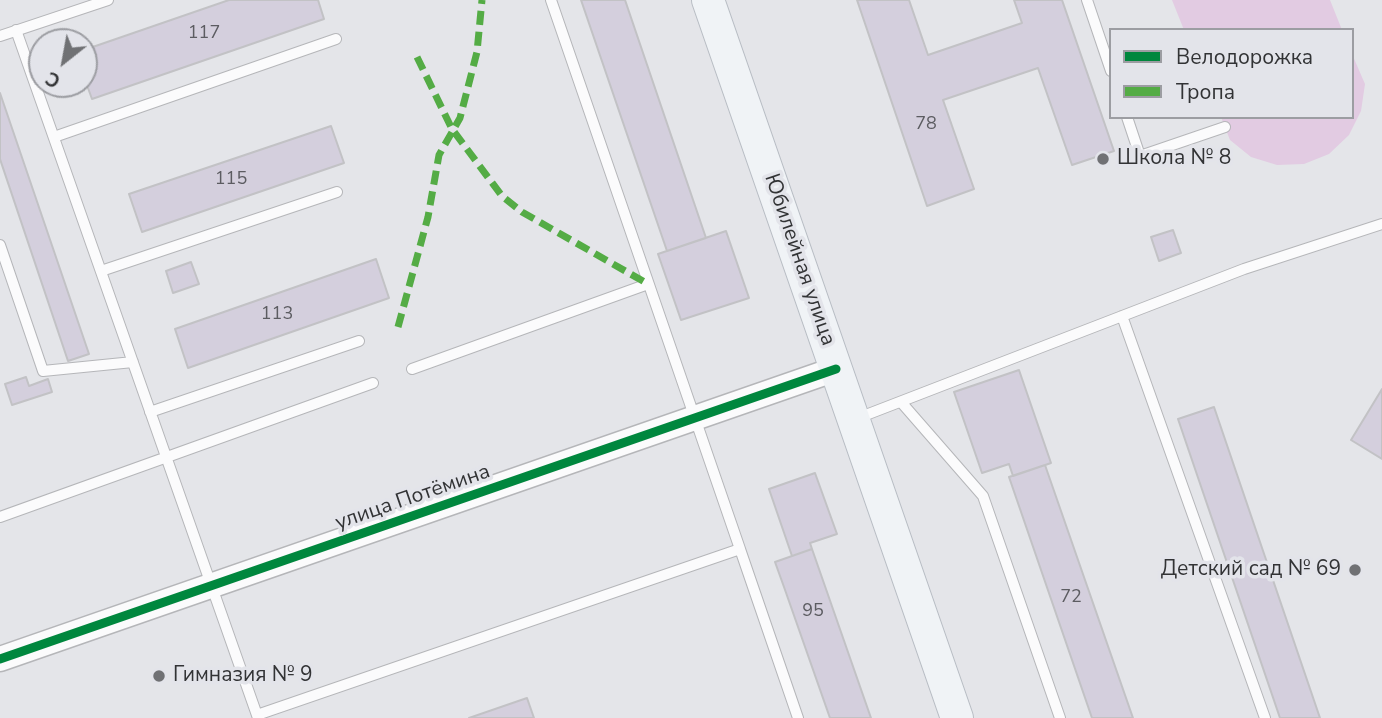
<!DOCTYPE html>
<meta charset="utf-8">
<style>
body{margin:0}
#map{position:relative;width:1382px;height:718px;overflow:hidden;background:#e4e5e9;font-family:"Nunito Sans",sans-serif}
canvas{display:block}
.legend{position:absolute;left:1109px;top:28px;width:245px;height:91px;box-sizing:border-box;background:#e3e4ea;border:2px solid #9c9da2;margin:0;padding:9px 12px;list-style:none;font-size:21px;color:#323335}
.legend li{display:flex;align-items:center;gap:14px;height:35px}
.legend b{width:35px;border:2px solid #9c9da2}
.north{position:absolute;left:28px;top:28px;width:70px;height:70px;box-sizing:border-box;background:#e3e4ea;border:2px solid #9c9da2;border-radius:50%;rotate:211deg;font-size:19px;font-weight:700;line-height:28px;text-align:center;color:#323335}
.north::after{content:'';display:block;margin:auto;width:24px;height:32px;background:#707174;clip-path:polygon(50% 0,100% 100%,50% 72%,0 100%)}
</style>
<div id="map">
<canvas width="1382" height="718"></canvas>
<ul class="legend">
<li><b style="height:9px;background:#00873e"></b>Велодорожка</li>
<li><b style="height:9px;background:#54ac45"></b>Тропа</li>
</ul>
<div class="north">С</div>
</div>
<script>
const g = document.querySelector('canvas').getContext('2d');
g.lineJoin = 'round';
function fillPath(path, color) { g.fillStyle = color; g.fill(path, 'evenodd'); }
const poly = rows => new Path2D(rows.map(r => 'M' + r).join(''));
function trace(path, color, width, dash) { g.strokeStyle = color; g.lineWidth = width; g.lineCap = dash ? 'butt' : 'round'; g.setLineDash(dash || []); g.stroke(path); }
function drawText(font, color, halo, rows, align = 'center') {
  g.font = font + ' "Nunito Sans",sans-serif'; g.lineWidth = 7; g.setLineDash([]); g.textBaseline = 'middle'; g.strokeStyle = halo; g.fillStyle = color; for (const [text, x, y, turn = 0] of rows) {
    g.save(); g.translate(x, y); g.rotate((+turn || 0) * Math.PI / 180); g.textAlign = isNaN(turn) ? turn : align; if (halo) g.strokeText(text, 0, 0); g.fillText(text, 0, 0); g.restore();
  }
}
fillPath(poly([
 [1172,0,1330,0,1342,30,1184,30],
 [1352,54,1365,84,1361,111,1349,135,1329,154,1304,164,1277,165,1251,157,1230,140,1221,117,1352,117]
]), '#e2cbe2');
const building = poly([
 [229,0,318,0,324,19,92,99,84,77,84,50,229,0],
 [581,0,625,0,706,238,667,251,581,0],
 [857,0,909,0,928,55,1022,23,1014,0,1062,0,1114,151,1072,165,1038,68,943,100,974,189,927,206,857,0],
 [0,93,89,354,68,361,0,159,0,93],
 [331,126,344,163,142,232,129,194,331,126],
 [1173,230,1181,253,1159,261,1151,237,1173,230],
 [726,231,749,298,681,320,658,254,726,231],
 [376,259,389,298,188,368,175,329,376,259],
 [191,262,199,284,173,293,166,271,191,262],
 [1019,370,1051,463,1013,476,1009,464,982,473,954,392,1019,370],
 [26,377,29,386,48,379,52,392,12,405,5,384,26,377],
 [1382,389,1382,459,1351,440,1382,389],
 [1214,407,1320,718,1280,718,1178,419,1214,407],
 [1045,465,1133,718,1092,718,1009,477,1045,465],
 [815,473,837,534,810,543,812,549,792,556,769,489,815,473],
 [812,549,871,718,830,718,784,587,775,562,812,549],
 [527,698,534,718,469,718,527,698]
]);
fillPath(building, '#d4cfdd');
trace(building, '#c2c2c5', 2);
const service = poly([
 [1087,0,1111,71],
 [16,30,258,718],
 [0,36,108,0],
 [1127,117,1140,156,1225,127],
 [54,137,336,39],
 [0,245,43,371,133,362],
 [101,271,337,192],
 [1122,316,1265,718],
 [412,369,648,284],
 [901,402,983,496,1060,718],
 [150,412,359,341],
 [858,418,1244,269,1382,224],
 [0,517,373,383],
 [740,549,798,718],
 [257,715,740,549,551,0]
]);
const tertiary = poly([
 [0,659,836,369]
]);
const primary = poly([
 [708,0,957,718]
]);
trace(service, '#b5b6b9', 12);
trace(tertiary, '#b5b6b9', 27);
trace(primary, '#b8bdc4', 34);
trace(service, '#fbfbfc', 10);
trace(tertiary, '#fbfbfc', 24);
trace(primary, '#f0f3f6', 32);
trace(poly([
 [417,57,452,129,502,196,522,212,648,284],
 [398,327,428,217,439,155,460,118,477,52,482,0]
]), '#54ac45', 7, [14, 7]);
trace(poly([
 [0,659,836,369]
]), '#00873e', 9);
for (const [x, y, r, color] of [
 [1103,159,7,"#707174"],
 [1355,570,7,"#707174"],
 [159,676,7,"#707174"]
]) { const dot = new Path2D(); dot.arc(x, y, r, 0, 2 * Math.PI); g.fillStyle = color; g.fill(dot); trace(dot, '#e3e4ea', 2.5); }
drawText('18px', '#5c5c61', null, [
 ["117",204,34],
 ["78",926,125],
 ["115",231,180],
 ["113",277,315],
 ["72",1071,598],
 ["95",813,612]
]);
drawText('21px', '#323335', '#e3e4ea', [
 ["Школа № 8",1117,159],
 ["Детский сад № 69",1341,570,"right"],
 ["Гимназия № 9",173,676]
], 'left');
drawText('21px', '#323335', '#e3e4ea', [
 ["Юбилейная улица",799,260,71],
 ["улица Потёмина",413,498,-19]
]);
</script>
